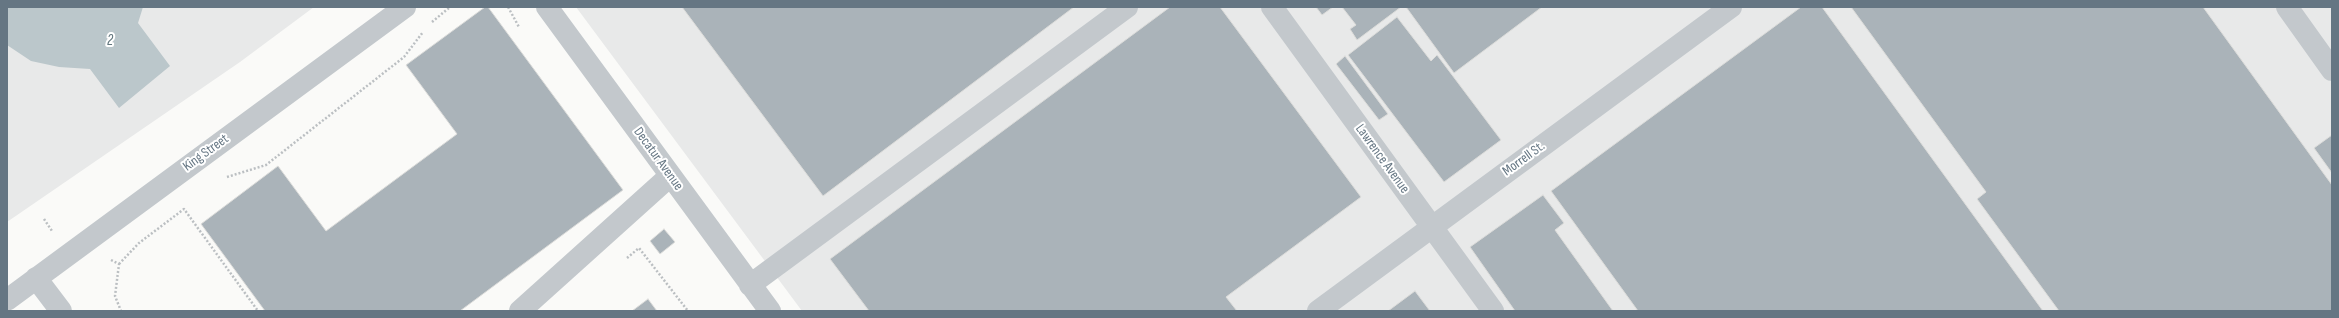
<!DOCTYPE html>
<style>
body{margin:0}
#map{position:relative;width:2339px;height:318px;overflow:hidden;background:#fafaf8;font-family:"Sofia Sans Condensed",sans-serif}
canvas{display:block}
.frame{position:absolute;inset:0;border:8px solid #657683;pointer-events:none}
</style>
<div id="map">
<canvas width="2339" height="318"></canvas>
<div class="frame"></div>
</div>
<script>
const g = document.querySelector('canvas').getContext('2d');
g.lineJoin = 'round';
function fillPath(path, color) { g.fillStyle = color; g.fill(path, 'evenodd'); }
const poly = rows => new Path2D(rows.map(r => 'M' + r).join(''));
function trace(path, color, width, dash) { g.strokeStyle = color; g.lineWidth = width; g.lineCap = dash ? 'butt' : 'round'; g.setLineDash(dash || []); g.stroke(path); }
function drawText(font, color, halo, rows, align = 'center') {
  g.font = font + ' "Sofia Sans Condensed",sans-serif'; g.lineWidth = 4; g.setLineDash([]); g.textBaseline = 'middle'; g.strokeStyle = halo; g.fillStyle = color; for (const [text, x, y, turn = 0] of rows) {
    g.save(); g.translate(x, y); g.rotate((+turn || 0) * Math.PI / 180); g.textAlign = isNaN(turn) ? turn : align; if (halo) g.strokeText(text, 0, 0); g.fillText(text, 0, 0); g.restore();
  }
}
fillPath(poly([
 [7,7,314,7,240,62,7,222],
 [576,7,2332,7,2332,311,802,311]
]), '#e8e9e9');
fillPath(poly([
 [7,7,143,7,138,23,170,66,119,108,90,69,59,67,31,61,7,45]
]), '#bbc7cb');
const building = poly([
 [485,7,488,7,623,190,460,311,265,311,201,224,278,166,326,231,457,134,406,65,485,7],
 [682,7,1074,7,823,196,682,7],
 [1170,7,1220,7,1361,197,1226,297,1237,311,869,311,830,259,1170,7],
 [1316,7,1333,7,1322,15,1316,7],
 [1342,7,1401,7,1357,40,1350,29,1356,25,1342,7],
 [1406,7,1542,7,1454,73,1406,7],
 [1801,7,1822,7,2043,311,1638,311,1551,191,1801,7],
 [1851,7,2203,7,2332,185,2332,311,2059,311,1977,199,1986,192,1851,7],
 [1397,17,1431,61,1437,55,1501,140,1444,182,1348,55,1397,17],
 [1345,56,1388,114,1379,120,1336,64,1345,56],
 [2332,135,2332,173,2314,148,2332,135],
 [1543,195,1564,223,1555,230,1613,311,1515,311,1470,247,1543,195],
 [664,229,675,242,660,254,650,241,664,229],
 [1415,291,1430,311,1388,311,1415,291],
 [648,299,657,311,632,311,648,299]
]);
fillPath(building, '#aab3b9');
trace(building, '#dcdcda', 1);
trace(poly([
 [508,7,519,27],
 [432,22,450,7],
 [227,177,266,165,404,57,423,32],
 [44,219,52,231],
 [627,258,639,248,688,311],
 [111,260,119,264,115,296,121,311],
 [119,264,139,243,184,209,258,311]
]), '#bbbfc2', 2.5, [2, 2]);
trace(poly([
 [547,7,770,311],
 [1272,7,1493,311],
 [2287,7,2332,70],
 [36,278,61,311],
 [750,285,1127,7],
 [7,300,405,7],
 [520,311,670,176],
 [1318,311,1731,7]
]), '#c3c8cc', 22);
drawText('14px', '#657683', '#fff', [
 ["King Street",206,153,-36],
 ["Decatur Avenue",658,159,54],
 ["Lawrence Avenue",1382,159,54],
 ["Morrell St.",1524,159,-36]
]);
drawText('italic 15px', '#60757c', '#fff', [
 ["2",110,41]
]);
</script>
